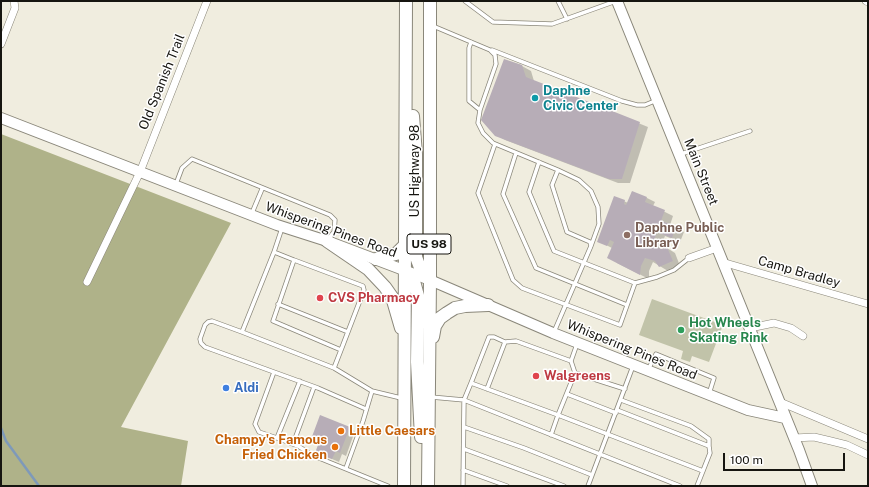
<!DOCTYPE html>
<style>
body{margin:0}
#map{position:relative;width:869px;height:487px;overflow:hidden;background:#f0eddf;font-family:"Public Sans",sans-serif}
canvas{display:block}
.frame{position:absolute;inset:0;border:2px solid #161510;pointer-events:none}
.scale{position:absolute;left:723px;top:453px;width:122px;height:18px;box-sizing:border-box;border:2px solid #161510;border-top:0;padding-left:5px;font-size:12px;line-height:14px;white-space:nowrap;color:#161510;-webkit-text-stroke:3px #fff;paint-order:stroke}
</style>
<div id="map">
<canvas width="869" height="487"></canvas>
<div class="frame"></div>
<div class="scale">100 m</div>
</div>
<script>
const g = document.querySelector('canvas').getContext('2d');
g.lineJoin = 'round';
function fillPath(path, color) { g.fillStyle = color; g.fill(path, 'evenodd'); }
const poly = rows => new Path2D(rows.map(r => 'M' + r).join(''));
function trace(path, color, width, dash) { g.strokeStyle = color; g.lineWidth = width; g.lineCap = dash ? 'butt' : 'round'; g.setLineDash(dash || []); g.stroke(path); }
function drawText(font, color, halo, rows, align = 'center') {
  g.font = font + ' "Public Sans",sans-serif'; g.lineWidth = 3; g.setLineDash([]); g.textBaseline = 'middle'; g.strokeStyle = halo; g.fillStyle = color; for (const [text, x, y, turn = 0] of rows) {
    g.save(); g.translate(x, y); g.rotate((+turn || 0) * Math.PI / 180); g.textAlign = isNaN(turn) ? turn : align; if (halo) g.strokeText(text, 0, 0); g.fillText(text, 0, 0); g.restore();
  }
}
fillPath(poly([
 [652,299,723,325,709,362,692,356,690,362,681,359,683,351,639,335]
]), '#c1c3a9');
fillPath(poly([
 [1,134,231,223,121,427,188,441,181,486,1,486]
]), '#afb289');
fillPath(poly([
 [522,66,531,71,534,81,648,127,630,183,618,183,505,140,496,135],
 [632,192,647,198,655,202,653,206,673,216,670,225,684,232,680,242,665,236,659,251,667,248,675,253,680,266,668,271,653,262,649,271,649,279,617,263,612,248,598,241,615,197,628,203],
 [349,428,355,431,346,456,342,454,339,462,316,452,319,445,311,441]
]), '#0003');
trace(poly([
 [1,428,6,441,39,486]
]), '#7e99b9', 2.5);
fillPath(poly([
 [504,59,522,65,526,77,640,122,622,179,609,179,495,136,481,120],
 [632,191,647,197,645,202,665,210,661,221,676,226,672,238,657,232,652,245,661,249,667,247,673,261,659,267,655,261,645,258,641,266,640,275,607,258,614,242,610,240,607,246,597,242,614,196,625,200,624,204,626,205],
 [320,415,350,427,340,453,336,451,332,459,315,453,318,445,310,442]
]), '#b7adb7');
const lane = poly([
 [465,1,493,22,552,24,616,1],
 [558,1,567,19],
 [433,26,490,50,495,55,496,64,480,110,478,123,483,133,493,143,558,170,552,185,567,232,590,242,591,246],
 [471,42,469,48,469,101,480,110],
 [492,50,622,101,637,105,645,105,657,100],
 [495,144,478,193,513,280,522,288,620,325,635,283],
 [516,153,503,194,536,268,627,305],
 [681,154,750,131],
 [539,162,529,192,554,251,635,283,657,277,674,270,689,258],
 [176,184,182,168,192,159,330,215,335,220,334,232,328,239],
 [252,213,262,189],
 [282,228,274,252,294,260,273,321,341,350,334,368,372,391,401,398],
 [274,252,242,332,212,321,208,322,205,325,200,339,201,343,205,347,318,388,366,409],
 [294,260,363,286,364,290,341,350],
 [278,304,348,332],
 [242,332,334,368],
 [554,332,591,246,599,224,598,207,591,191,579,180,558,170],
 [648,370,656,354,714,378,709,394],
 [274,372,255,424,259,432,277,438,300,381],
 [575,373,625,389],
 [471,383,489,337,494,337,505,342],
 [487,389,505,342,516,341,571,361],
 [567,394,616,413],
 [431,397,464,400,471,383,558,415,575,373,571,361,577,344],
 [621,400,691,426,709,439,709,446],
 [617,410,709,446,710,453,697,486],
 [464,427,524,448,592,475],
 [551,435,558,415,703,471],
 [277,438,298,446,314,456,388,486],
 [293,444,314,387],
 [464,449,564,486],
 [346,468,363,421,372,391],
 [463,470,507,486],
 [463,486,464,400,680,486],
 [588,486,633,366]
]);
const street = poly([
 [866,1,868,2],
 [1,44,15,8,14,1],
 [689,258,717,248],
 [722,262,868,304],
 [87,282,140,172,207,1],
 [750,328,774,323,791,328,803,336],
 [780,402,868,439],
 [794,438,814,437,831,441,847,445,868,455]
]);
const secondary = poly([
 [617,1,799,450,812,486],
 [1,118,277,225,327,241,430,280,553,333,748,410,785,418]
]);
const primary = poly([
 [413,116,416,154,416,257,422,273,430,280],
 [327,241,368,269,385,287,392,297,401,328],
 [376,259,396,254,405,245],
 [405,270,414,281,418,296,417,362,421,437],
 [433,337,435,326,440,318,447,313,455,308,465,306,488,305],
 [404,486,406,1],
 [428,486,430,280,430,1]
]);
trace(lane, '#8a877a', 5);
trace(street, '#8a877a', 8);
trace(secondary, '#8a877a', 12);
trace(primary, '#8a877a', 14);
trace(lane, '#fff', 3.5);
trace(street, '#fff', 7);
trace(secondary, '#fff', 10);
trace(primary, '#fff', 12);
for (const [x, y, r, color] of [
 [535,98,4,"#0f9aa8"],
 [627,235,4,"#8d6e63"],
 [320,298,4,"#e0444e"],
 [681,330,4,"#2e9e5b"],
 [536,376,4,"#e0444e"],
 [226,388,4,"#3f7fe0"],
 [341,431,4,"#e8710a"],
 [335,447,4,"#e8710a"]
]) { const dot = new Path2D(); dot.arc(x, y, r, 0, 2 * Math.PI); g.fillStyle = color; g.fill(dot); trace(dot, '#fff', 1.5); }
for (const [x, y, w] of [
 [429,244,44]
]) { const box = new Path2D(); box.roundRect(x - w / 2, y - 10, w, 20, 3); g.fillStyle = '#fff'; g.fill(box); trace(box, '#161510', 1); }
drawText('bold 12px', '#161510', null, [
 ["US 98",429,244]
]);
drawText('13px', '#161510', '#fff', [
 ["Old Spanish Trail",162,82,-68],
 ["US Highway 98",415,171,-90],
 ["Main Street",701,172,68],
 ["Whispering Pines Road",331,230,20],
 ["Camp Bradley",799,272,16],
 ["Whispering Pines Road",632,350,22]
]);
drawText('bold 13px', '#0d838f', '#fff', [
 ["Daphne",543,91],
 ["Civic Center",543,106]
], 'left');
drawText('bold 13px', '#785e54', '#fff', [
 ["Daphne Public",635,228],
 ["Library",635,243]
], 'left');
drawText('bold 13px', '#be3a42', '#fff', [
 ["CVS Pharmacy",328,298],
 ["Walgreens",544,376]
], 'left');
drawText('bold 13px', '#27864d', '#fff', [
 ["Hot Wheels",689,323],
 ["Skating Rink",689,338]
], 'left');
drawText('bold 13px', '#366cbe', '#fff', [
 ["Aldi",234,388]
], 'left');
drawText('bold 13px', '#c56008', '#fff', [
 ["Little Caesars",349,431],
 ["Champy's Famous",327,440,"right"],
 ["Fried Chicken",327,455,"right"]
], 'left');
</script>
